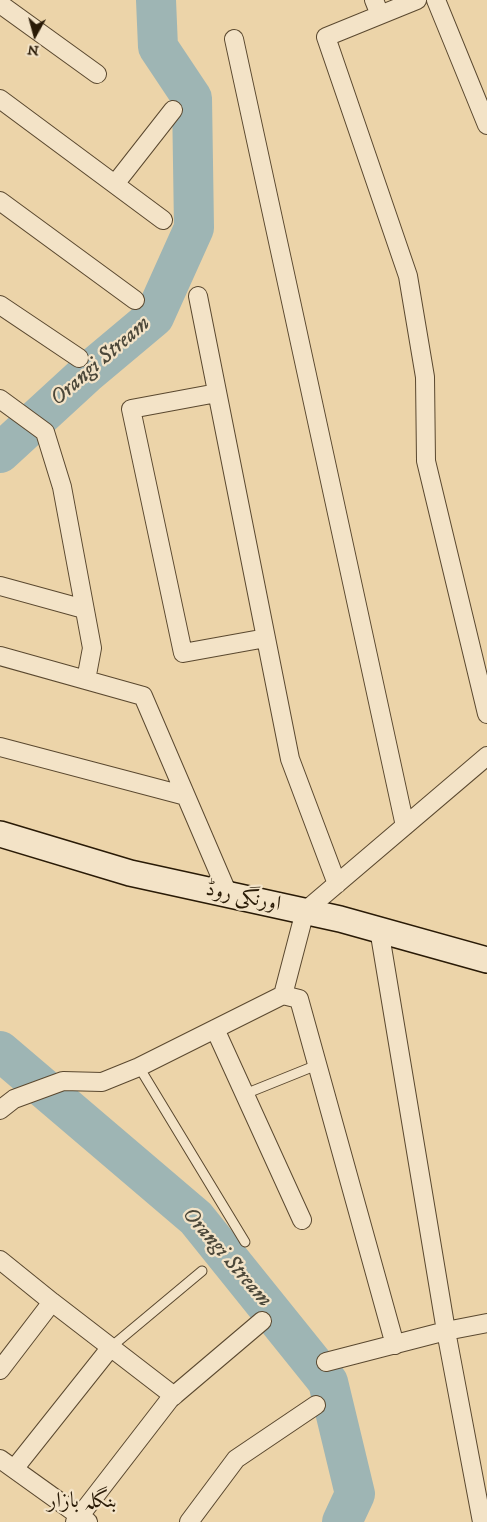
<!DOCTYPE html>
<meta charset="utf-8">
<style>
body{margin:0}
#map{position:relative;width:487px;height:1522px;overflow:hidden;background:#ecd4a9;font-family:"IM FELL DW Pica",serif}
canvas{display:block}
.north{position:absolute;left:10px;top:10px;width:50px;height:50px;-webkit-text-stroke:4px #f3e3c7;paint-order:stroke;rotate:187deg;font-size:14px;font-weight:700;line-height:20px;text-align:center;color:#291a06}
.north::after{content:'';display:block;margin:auto;width:18px;height:22px;background:#291a06;clip-path:polygon(50% 0,100% 100%,50% 72%,0 100%)}
</style>
<div id="map">
<canvas width="487" height="1522"></canvas>
<div class="north">N</div>
</div>
<script>
const g = document.querySelector('canvas').getContext('2d');
g.lineJoin = 'round';
const poly = rows => new Path2D(rows.map(r => 'M' + r).join(''));
function trace(path, color, width, dash) { g.strokeStyle = color; g.lineWidth = width; g.lineCap = dash ? 'butt' : 'round'; g.setLineDash(dash || []); g.stroke(path); }
function drawText(font, color, halo, rows, align = 'center') {
  g.font = font + ' "IM FELL DW Pica",Amiri,serif'; g.lineWidth = 4.5; g.setLineDash([]); g.textBaseline = 'middle'; g.strokeStyle = halo; g.fillStyle = color; for (const [text, x, y, turn = 0] of rows) {
    g.save(); g.translate(x, y); g.rotate((+turn || 0) * Math.PI / 180); g.textAlign = isNaN(turn) ? turn : align; if (halo) g.strokeText(text, 0, 0); g.fillText(text, 0, 0); g.restore();
  }
}
trace(poly([
 [0,453,86,374,154,317,194,228,192,98,158,47,156,0],
 [0,1051,196,1218,328,1382,355,1494,342,1522]
]), '#9eb5b4', 40);
const lane = poly([
 [139,1067,245,1242],
 [245,1094,317,1065],
 [111,1347,202,1271]
]);
const street = poly([
 [374,0,380,15],
 [417,0,326,37,408,276,425,377,426,461,487,714],
 [436,0,487,125],
 [0,4,97,74],
 [234,39,405,826],
 [0,99,163,220],
 [115,184,173,110],
 [0,201,135,300],
 [198,296,290,759,337,884],
 [0,305,79,358],
 [217,393,131,409,183,653,266,638],
 [0,399,45,432,62,487,92,648,86,680],
 [0,586,84,609],
 [0,656,143,696,228,894],
 [0,747,186,796],
 [379,929,446,1331,487,1323],
 [283,995,299,999,395,1345],
 [215,1029,302,1220],
 [0,1110,14,1099,63,1081,102,1082,139,1067,283,995,305,911,487,756],
 [0,1260,52,1302,174,1396],
 [326,1362,446,1331,482,1522],
 [0,1370,52,1302],
 [0,1459,88,1522],
 [14,1469,111,1347],
 [75,1522,170,1399,262,1321],
 [189,1522,236,1459,316,1405]
]);
const secondary = poly([
 [0,834,130,873,340,919,487,960]
]);
trace(lane, '#5a482f', 11);
trace(street, '#5a482f', 20);
trace(secondary, '#291a06', 28);
trace(lane, '#f3e3c7', 9);
trace(street, '#f3e3c7', 18);
trace(secondary, '#f3e3c7', 25);
drawText('21px', '#291a06', '#f3e3c7', [
 ["اورنگی روڈ",243,898,12]
]);
drawText('italic 22px', '#4c483a', '#f3e3c7', [
 ["Orangi Stream",101,362,-41],
 ["Orangi Stream",226,1258,49]
]);
drawText('22px', '#291a06', '#f3e3c7', [
 ["بنگلہ بازار",82,1502]
]);
</script>
